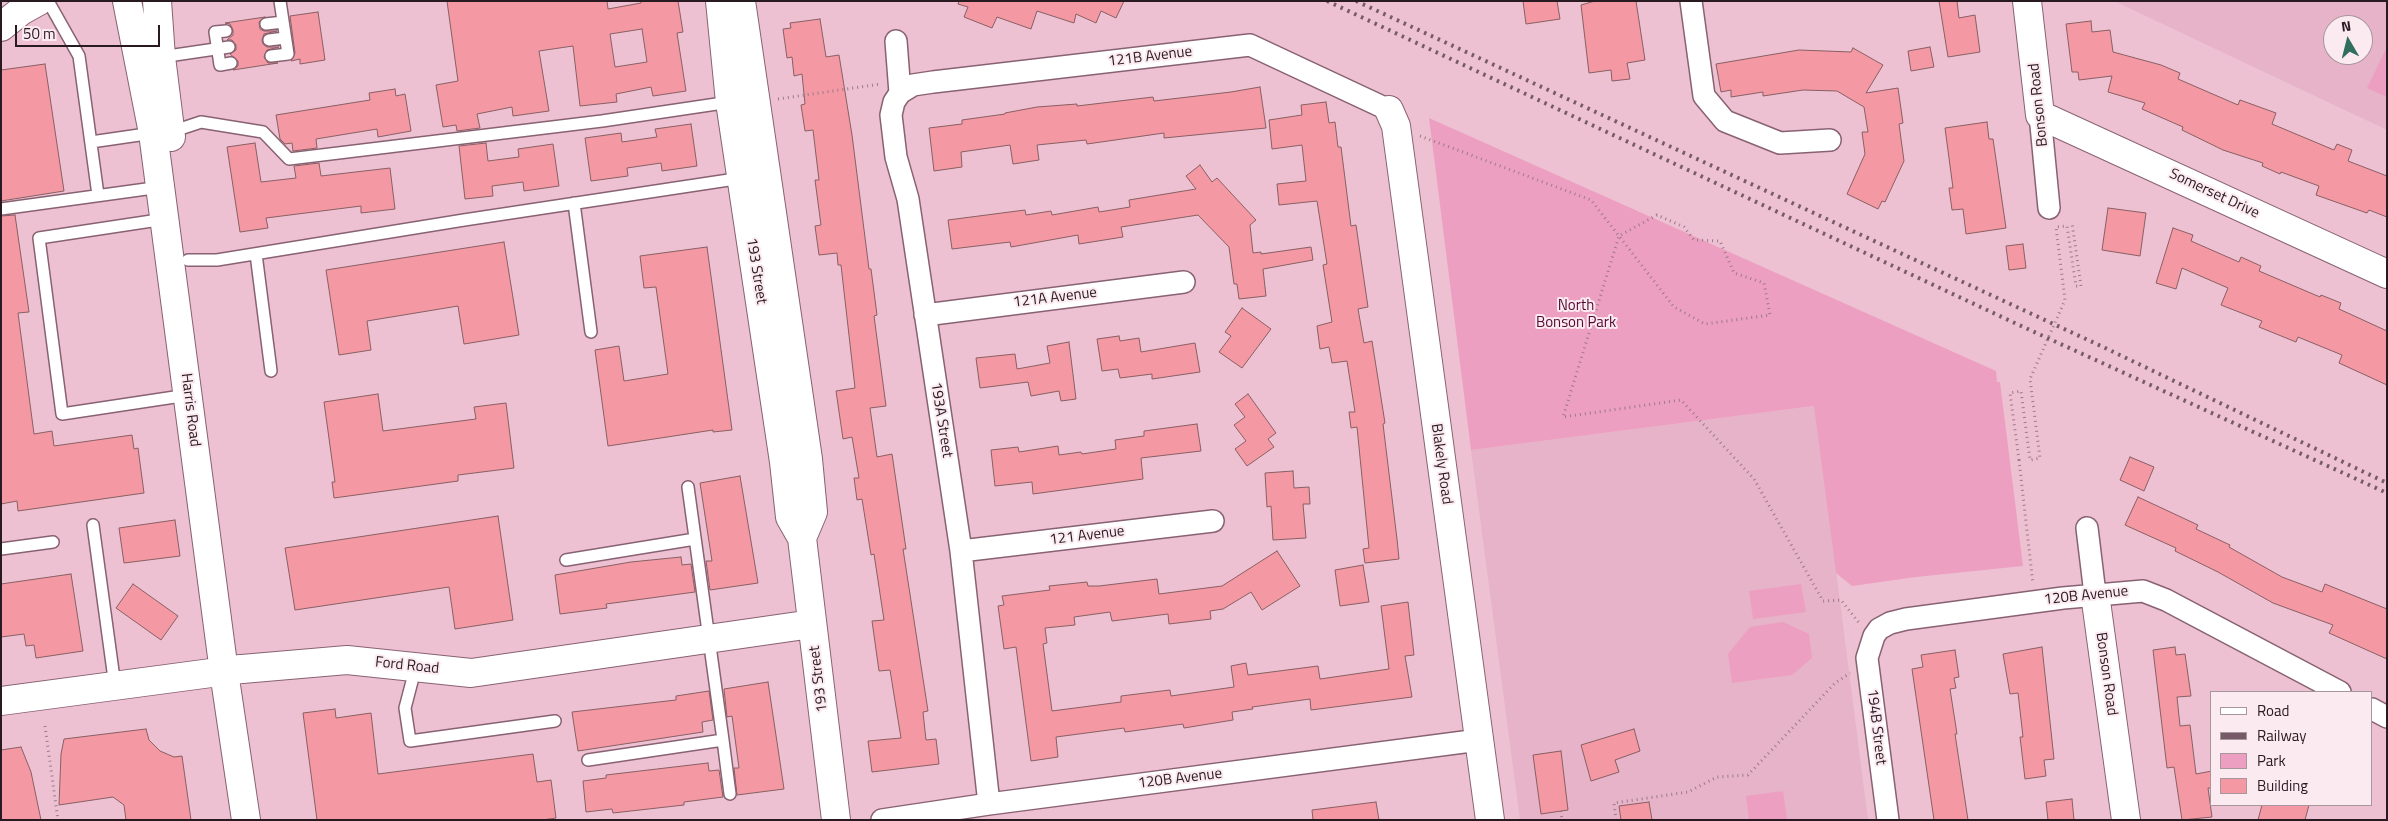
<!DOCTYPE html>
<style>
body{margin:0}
#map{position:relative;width:2388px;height:821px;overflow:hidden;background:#edc1d2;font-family:"Titillium Web",sans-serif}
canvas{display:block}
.frame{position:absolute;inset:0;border:2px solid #291920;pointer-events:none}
.legend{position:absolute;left:2210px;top:691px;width:162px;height:115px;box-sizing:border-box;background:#fceaf1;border:1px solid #a8969d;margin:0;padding:6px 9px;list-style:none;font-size:15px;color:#291920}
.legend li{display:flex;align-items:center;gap:10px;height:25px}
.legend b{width:25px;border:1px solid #a8969d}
.north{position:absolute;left:2323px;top:15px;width:50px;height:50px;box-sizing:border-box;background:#fceaf1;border:1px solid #a8969d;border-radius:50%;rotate:352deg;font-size:14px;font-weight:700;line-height:20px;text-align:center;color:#291920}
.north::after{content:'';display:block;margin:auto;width:18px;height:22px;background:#306f5d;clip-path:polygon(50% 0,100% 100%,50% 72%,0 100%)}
.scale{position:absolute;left:15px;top:25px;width:145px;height:22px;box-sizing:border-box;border:2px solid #291920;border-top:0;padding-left:6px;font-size:15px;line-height:18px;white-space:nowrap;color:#291920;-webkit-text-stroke:4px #fceaf1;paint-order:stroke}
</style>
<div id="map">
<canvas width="2388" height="821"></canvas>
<div class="frame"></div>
<ul class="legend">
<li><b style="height:6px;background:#fff"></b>Road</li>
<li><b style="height:6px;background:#765b66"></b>Railway</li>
<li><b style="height:14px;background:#ed9fc1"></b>Park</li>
<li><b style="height:14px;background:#f499a4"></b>Building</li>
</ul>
<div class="north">N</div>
<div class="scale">50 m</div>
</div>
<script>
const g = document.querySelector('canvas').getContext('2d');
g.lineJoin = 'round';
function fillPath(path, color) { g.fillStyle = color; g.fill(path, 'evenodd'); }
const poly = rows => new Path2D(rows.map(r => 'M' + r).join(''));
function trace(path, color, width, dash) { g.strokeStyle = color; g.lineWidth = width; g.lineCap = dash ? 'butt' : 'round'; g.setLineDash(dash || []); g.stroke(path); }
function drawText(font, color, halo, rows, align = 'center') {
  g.font = font + ' "Titillium Web",sans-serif'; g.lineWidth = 4; g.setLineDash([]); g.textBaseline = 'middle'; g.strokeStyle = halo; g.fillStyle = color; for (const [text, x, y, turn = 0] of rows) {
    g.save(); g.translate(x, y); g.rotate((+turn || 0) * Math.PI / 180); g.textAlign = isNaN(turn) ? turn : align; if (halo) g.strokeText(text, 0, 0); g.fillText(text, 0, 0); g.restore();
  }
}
fillPath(poly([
 [2114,1,2387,1,2387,130],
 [2333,25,2363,25,2363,55,2333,55],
 [1815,406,1868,820,1520,820,1471,450]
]), '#e6b3c8');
fillPath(poly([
 [2387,47,2387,97,2367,88],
 [1429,118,1996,371,1997,382,2000,382,2023,566,1916,577,1852,586,1836,573,1814,406,1471,450],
 [1801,584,1806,612,1753,619,1749,591],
 [1783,622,1809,634,1812,658,1792,675,1732,683,1728,654,1750,627],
 [1783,791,1787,820,1749,820,1746,796]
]), '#ed9fc1');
const building = poly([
 [447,1,607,1,608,9,641,3,641,1,678,1,683,32,677,33,686,91,653,96,651,87,616,94,617,102,580,106,573,46,539,51,549,111,513,116,512,107,477,114,480,128,457,131,456,125,443,127,436,85,458,81,447,1],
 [642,29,647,62,615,67,610,34,642,29],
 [959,1,1124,1,1116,18,1101,11,1096,23,1076,14,1074,23,1037,11,1031,29,997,17,992,28,964,17,968,7,958,4,959,1],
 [1523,1,1557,1,1560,19,1526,24,1523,1],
 [1595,1,1636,1,1645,60,1627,63,1630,79,1612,81,1611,70,1589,73,1581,5,1595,1],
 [1939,1,1957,1,1959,18,1975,15,1980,52,1948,57,1939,1],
 [318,12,325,60,300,64,300,59,291,61,295,53,290,16,318,12],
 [265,17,259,22,260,29,264,31,277,31,264,34,262,40,263,44,267,47,279,47,267,50,264,57,268,63,278,63,233,70,238,66,238,61,230,54,236,50,236,45,232,40,227,40,233,35,233,30,230,24,225,23,265,17],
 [820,19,826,57,839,55,852,135,869,269,871,269,877,315,874,316,886,406,870,408,877,457,892,454,906,549,903,549,928,711,923,712,926,740,936,739,939,764,872,772,868,741,901,738,890,670,879,671,872,621,884,620,874,554,871,555,862,499,857,500,854,478,859,478,852,437,843,439,836,391,855,388,841,265,838,265,837,253,819,255,815,226,821,225,815,180,819,180,813,130,805,131,801,105,805,104,802,74,794,76,792,57,787,58,783,29,791,28,790,23,820,19],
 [2091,21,2092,32,2110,30,2113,52,2161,65,2180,73,2178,79,2238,105,2240,100,2276,113,2272,124,2334,150,2337,144,2352,150,2348,161,2387,176,2387,217,2369,210,2367,213,2316,195,2319,186,2281,172,2280,174,2262,166,2263,163,2223,150,2182,130,2183,127,2142,109,2145,103,2108,92,2112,76,2079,80,2078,72,2072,72,2066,24,2091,21],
 [1930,47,1934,67,1911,71,1908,51,1930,47],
 [1853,48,1883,65,1866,93,1898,88,1903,123,1899,124,1904,161,1885,202,1882,201,1878,209,1847,194,1865,154,1862,132,1868,132,1864,107,1837,91,1803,90,1763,96,1763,92,1731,97,1731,90,1721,92,1716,64,1799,50,1851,52,1853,48],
 [45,64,64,191,1,201,1,70,45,64],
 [1260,87,1266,128,1164,138,1164,133,1087,144,1086,140,1037,145,1039,160,1013,164,1010,145,961,152,962,167,934,171,929,128,962,124,962,120,1005,114,1005,113,1037,107,1077,104,1077,106,1153,97,1154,101,1231,92,1260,87],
 [395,89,396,96,405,94,411,131,378,137,377,129,316,139,317,148,293,151,292,143,285,144,280,139,276,115,370,100,369,93,395,89],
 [1326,102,1329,123,1335,122,1338,147,1341,147,1351,226,1356,225,1368,307,1358,309,1364,343,1372,341,1385,423,1383,424,1397,539,1399,559,1365,563,1363,549,1369,548,1357,427,1351,428,1349,412,1355,412,1347,361,1332,363,1329,347,1320,349,1317,326,1332,322,1323,265,1327,264,1317,201,1279,205,1277,184,1306,181,1302,145,1272,149,1269,120,1302,115,1301,105,1326,102],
 [1987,122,1989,139,1993,139,2006,228,1966,234,1963,209,1952,210,1949,188,1953,188,1945,128,1987,122],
 [691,124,697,166,662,171,661,163,627,168,628,176,591,181,585,138,621,133,622,142,657,137,655,129,691,124],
 [255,143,261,182,296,178,294,166,319,163,321,176,390,168,395,209,361,213,361,206,266,218,268,228,240,232,227,147,255,143],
 [486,143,488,161,519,157,518,149,553,144,559,186,524,191,523,182,492,186,493,196,465,199,459,146,486,143],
 [1200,165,1212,182,1217,178,1256,220,1250,225,1253,253,1261,252,1261,254,1311,247,1313,260,1263,269,1266,296,1239,299,1237,284,1234,284,1229,247,1198,215,1121,227,1123,237,1079,244,1078,235,1011,247,1010,242,952,249,948,220,1025,210,1026,215,1051,211,1052,215,1098,207,1099,212,1130,207,1129,200,1196,189,1186,176,1200,165],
 [2108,208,2146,213,2140,256,2102,250,2108,208],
 [15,215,29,312,18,313,34,434,52,431,54,446,132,435,134,449,138,448,144,493,18,511,17,501,1,504,1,216,15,215],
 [2173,228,2193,235,2191,241,2239,262,2241,257,2261,266,2259,271,2320,297,2321,295,2341,303,2339,309,2387,331,2387,385,2339,363,2342,355,2298,337,2296,342,2259,327,2262,321,2221,305,2228,288,2182,268,2176,289,2156,283,2173,228],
 [504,242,519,335,464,344,458,306,367,321,371,350,339,355,326,270,504,242],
 [2023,244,2026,268,2009,270,2006,246,2023,244],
 [707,247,732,430,713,432,713,430,608,446,595,350,619,346,624,381,668,374,656,287,644,288,640,256,707,247],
 [1242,308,1271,329,1242,368,1219,352,1231,336,1225,332,1242,308],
 [1119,336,1120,341,1139,338,1141,352,1195,343,1200,372,1152,379,1152,374,1120,378,1118,369,1102,371,1097,339,1119,336],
 [1069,342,1076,399,1061,401,1059,391,1031,396,1028,382,980,388,976,358,1015,354,1017,369,1050,363,1047,346,1069,342],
 [378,394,383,431,476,419,474,407,506,403,514,468,458,475,458,481,334,498,332,482,335,482,324,402,378,394],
 [1248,394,1276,433,1268,439,1274,447,1247,466,1235,449,1246,441,1234,425,1245,417,1235,404,1248,394],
 [1197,424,1201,451,1141,458,1143,479,1033,494,1032,482,995,486,991,450,1018,447,1019,452,1058,446,1059,455,1081,452,1082,454,1116,449,1115,440,1144,436,1144,431,1197,424],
 [2130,457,2154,467,2144,491,2120,480,2130,457],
 [1293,471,1294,488,1309,487,1310,504,1303,504,1306,538,1273,540,1271,506,1267,507,1265,473,1293,471],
 [740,476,758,583,710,590,706,561,712,561,700,483,740,476],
 [2138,497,2198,525,2196,529,2230,545,2229,547,2282,577,2322,592,2325,584,2387,609,2387,659,2329,633,2333,625,2273,603,2218,572,2175,551,2176,548,2125,525,2138,497],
 [498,516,513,620,455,629,449,587,295,610,285,548,498,516],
 [175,520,180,556,124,563,119,528,175,520],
 [1277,551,1300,586,1262,610,1251,592,1223,609,1210,611,1211,619,1169,624,1168,614,1112,621,1110,612,1074,617,1075,625,1045,628,1047,643,1043,644,1052,711,1121,702,1121,696,1170,690,1171,696,1234,687,1231,666,1246,663,1248,675,1318,666,1320,679,1389,669,1381,606,1408,602,1414,655,1405,656,1412,697,1311,710,1310,699,1252,707,1253,709,1232,712,1233,720,1184,728,1183,724,1125,732,1124,728,1056,737,1058,757,1031,761,1016,647,1004,649,998,606,1004,605,1002,596,1050,590,1049,586,1087,582,1088,586,1099,586,1157,579,1159,594,1222,586,1277,551],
 [681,557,682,565,691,564,695,592,606,604,607,608,560,614,555,575,631,562,681,557],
 [1363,565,1369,602,1340,606,1335,570,1363,565],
 [71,574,83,651,36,658,34,645,26,646,24,634,1,637,1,584,71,574],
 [133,584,178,616,161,640,116,608,133,584],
 [2042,647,2054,759,2044,760,2046,776,2025,779,2020,737,2023,737,2018,693,2010,694,2003,654,2042,647],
 [2175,647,2176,655,2185,654,2191,696,2177,697,2180,726,2190,725,2196,774,2212,771,2212,788,2208,788,2212,817,2182,820,2174,767,2167,768,2153,650,2175,647],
 [1955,650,1959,677,1954,678,1956,688,1950,689,1957,734,1955,734,1968,820,1934,820,1912,669,1923,667,1921,655,1955,650],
 [768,682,784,789,737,795,734,768,739,768,732,716,727,717,724,689,768,682],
 [709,691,713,720,702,722,703,732,578,751,572,712,676,700,676,696,709,691],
 [335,709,336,718,371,713,378,774,533,754,537,782,551,780,556,818,542,820,317,820,303,713,335,709],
 [146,729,149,740,160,751,174,757,182,756,191,820,126,820,124,805,113,797,59,805,61,754,64,739,146,729],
 [1634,729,1640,751,1615,760,1619,772,1591,781,1581,745,1634,729],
 [21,747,31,772,41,820,1,820,1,750,21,747],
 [1561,751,1568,810,1541,814,1533,755,1561,751],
 [708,763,709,771,719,770,723,797,684,802,684,805,613,813,612,809,586,812,583,781,606,778,606,775,708,763],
 [2072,799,2074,820,2048,820,2046,802,2072,799],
 [1376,802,1379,820,1313,820,1312,810,1376,802],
 [1649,802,1652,820,1621,820,1619,806,1649,802],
 [2262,805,2309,805,2305,820,2258,820,2262,805]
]);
fillPath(building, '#f499a4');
trace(building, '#885f63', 1);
const service = poly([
 [48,1,79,56,98,195],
 [266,24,283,22],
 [226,31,215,32,220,65,231,63],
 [269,40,285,38],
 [271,56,288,54,280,1],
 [161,57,229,47],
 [171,132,201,122,263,132,289,159,602,121,730,102],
 [91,142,153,133],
 [574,203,591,332],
 [1,209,161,187],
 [165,219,39,238,62,414,188,395],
 [256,254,271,371],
 [188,260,217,260,464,220,742,178],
 [688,487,723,740],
 [93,525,115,686],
 [1,549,53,542],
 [566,560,695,539],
 [416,666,405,708,410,741,555,721],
 [588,760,723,740,730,794]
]);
const minor = poly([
 [1691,1,1704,96,1725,121,1780,143,1830,140],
 [896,41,900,93,894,102,891,115,896,157,908,199,961,551,989,804],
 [900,93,913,85,933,82,1250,45,1389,110],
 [2040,115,2049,208],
 [925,315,1184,282],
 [2087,528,2095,594],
 [961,551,1213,521],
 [2372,709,2387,717],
 [882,820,989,804,1479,740],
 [1888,820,1867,658,1874,636,1879,629,1890,623,1906,619,2063,598,2143,591,2166,600,2340,692]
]);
const tertiary = poly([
 [720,1,730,102,784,462,790,517,802,538,836,820],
 [741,1,808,459,813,512,802,538],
 [2027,1,2040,115,2387,274],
 [1,27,21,11,39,1],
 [1389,110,1396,126,1490,820],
 [2095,594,2126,820],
 [242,669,347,660,471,673,812,624]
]);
const secondary = poly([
 [127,1,153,133,224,672,246,820],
 [157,1,161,57,171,137],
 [1,701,241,669]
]);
trace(service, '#886272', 14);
trace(minor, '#886272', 24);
trace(tertiary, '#886272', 30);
trace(secondary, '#886272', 30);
trace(poly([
 [778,99,881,84],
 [1420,136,1591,200,1619,236,1674,307,1705,324,1770,315,1764,283,1734,273,1720,241,1694,240,1684,227,1657,215,1619,236,1563,417,1681,400,1754,479,1823,601,1841,600,1860,624],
 [2019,460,2033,584],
 [45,726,58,820],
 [1561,811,1562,820],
 [1616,820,1614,803,1688,792,1717,777,1748,775,1835,683,1850,673]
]), '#9c7b88', 3, [1, 4]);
trace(service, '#fff', 11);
trace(minor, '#fff', 21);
trace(tertiary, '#fff', 28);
trace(secondary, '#fff', 28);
trace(poly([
 [1327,1,2019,325,2387,493],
 [1356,1,2101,346,2387,483]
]), '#765b66', 4, [2.5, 5]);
trace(poly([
 [2019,460,2010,393,2021,391,2030,460,2040,458,2030,379,2065,300,2056,227,2067,226,2076,286,2081,286,2072,223]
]), '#9c7b88', 3, [1, 4]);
drawText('15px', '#291920', '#fceaf1', [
 ["121B Avenue",1150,57,-7],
 ["Bonson Road",2039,105,-96],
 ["Somerset Drive",2214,194,25],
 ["193 Street",756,271,81],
 ["121A Avenue",1055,298,-7],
 ["Harris Road",190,410,83],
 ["193A Street",941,420,81],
 ["Blakely Road",1441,464,82],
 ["121 Avenue",1087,536,-7],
 ["120B Avenue",2086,596,-6],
 ["Ford Road",407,666,6],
 ["Bonson Road",2106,674,82],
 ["193 Street",819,679,-97],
 ["194B Street",1876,727,83],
 ["120B Avenue",1180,779,-7]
]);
drawText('15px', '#540933', '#fceaf1', [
 ["North",1576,306],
 ["Bonson Park",1576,323]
]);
</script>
